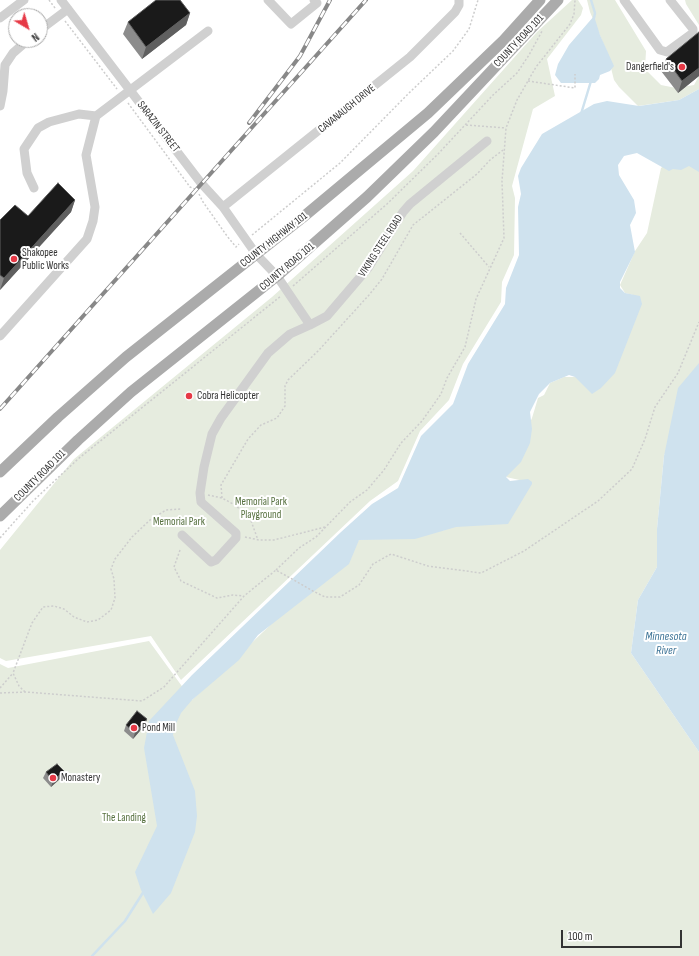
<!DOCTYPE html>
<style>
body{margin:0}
#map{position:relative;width:699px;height:956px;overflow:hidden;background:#fff;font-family:"Sofia Sans Condensed",sans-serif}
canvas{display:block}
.north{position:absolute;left:8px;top:8px;width:40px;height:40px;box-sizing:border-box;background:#fff;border:1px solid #adadad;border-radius:50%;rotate:142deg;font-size:11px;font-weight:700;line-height:16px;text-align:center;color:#333}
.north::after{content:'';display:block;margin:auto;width:14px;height:18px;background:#e63946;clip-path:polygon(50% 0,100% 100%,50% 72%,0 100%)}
.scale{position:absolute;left:561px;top:930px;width:121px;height:18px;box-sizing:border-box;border:2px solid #333;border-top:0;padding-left:5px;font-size:12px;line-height:14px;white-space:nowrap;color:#333;-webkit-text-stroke:3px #fff;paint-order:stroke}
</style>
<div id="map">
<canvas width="699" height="956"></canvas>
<div class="north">N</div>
<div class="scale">100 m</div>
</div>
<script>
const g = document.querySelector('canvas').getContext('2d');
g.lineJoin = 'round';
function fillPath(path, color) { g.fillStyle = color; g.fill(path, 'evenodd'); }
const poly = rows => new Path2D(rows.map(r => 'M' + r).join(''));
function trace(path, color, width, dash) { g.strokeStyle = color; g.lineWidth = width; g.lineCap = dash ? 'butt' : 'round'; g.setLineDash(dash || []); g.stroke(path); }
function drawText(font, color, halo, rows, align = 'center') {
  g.font = font + ' "Sofia Sans Condensed",sans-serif'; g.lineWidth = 4; g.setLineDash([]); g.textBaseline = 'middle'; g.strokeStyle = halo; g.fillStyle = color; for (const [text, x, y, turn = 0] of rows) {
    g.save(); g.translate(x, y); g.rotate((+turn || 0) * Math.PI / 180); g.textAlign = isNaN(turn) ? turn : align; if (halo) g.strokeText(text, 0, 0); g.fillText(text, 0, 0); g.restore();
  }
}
fillPath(poly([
 [572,0,578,0,583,8,581,15,547,59,555,96,533,109,512,186,515,198,514,255,502,282,501,302,463,364,449,400,420,431,398,481,370,501,181,680,151,636,6,661,0,658,0,550,74,459,272,297,413,171,537,32],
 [587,0,615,0,646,51,645,69,661,85,676,88,694,85,699,76,699,89,679,100,638,106,619,87,614,80,607,52,590,12],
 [685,0,699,0,699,25,686,4],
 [699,135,699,364,664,456,657,529,657,567,638,600,631,653,699,752,699,956,0,956,0,664,8,668,149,641,192,700,359,540,445,530,524,481,506,477,532,418,538,398,544,395,550,383,564,377,575,377,633,295,625,293,620,285,635,251,647,233,661,168]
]), '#e6ecdf');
fillPath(poly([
 [594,16,600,35,614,66,610,71,600,75,599,79,595,83,561,83,555,75,558,64,569,45],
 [699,89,699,172,689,166,681,170,673,169,669,171,637,153,624,156,618,165,619,175,634,200,636,213,630,225,635,252,620,282,620,288,625,293,640,296,642,304,615,373,601,388,592,394,575,377,569,375,550,383,539,394,530,412,532,429,530,443,521,462,506,477,510,481,528,479,532,482,532,484,508,524,456,527,415,539,359,540,349,564,258,635,239,660,192,700,181,713,174,728,173,735,195,791,197,816,195,832,171,893,153,914,141,890,135,872,157,826,144,748,149,721,192,675,341,532,372,504,398,488,421,436,453,404,468,364,505,304,506,288,519,255,518,207,521,194,518,176,521,168,542,134,594,104,607,101,639,106,646,105,679,100],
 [699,363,699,752,631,653,638,600,657,567,657,529,664,456,678,388]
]), '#cfe2ee');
trace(poly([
 [591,0,595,13,594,18],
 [581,114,591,81],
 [92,956,125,921,144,891]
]), '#cfe2ee', 2.5);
trace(poly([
 [49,0,55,8],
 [65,21,117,89],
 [528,81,575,88,575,74],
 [128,103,190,187,195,189],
 [466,125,506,128],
 [199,194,203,202,227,236,236,247,239,244],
 [460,233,489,267],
 [252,235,340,163,409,93,453,51,469,29,478,0],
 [293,286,387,204,438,154,493,95,517,73,529,55,542,31],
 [208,495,222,498,235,505,250,518,258,540],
 [222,498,221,485,248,439,261,425,277,418,285,406,285,386,288,380,318,351,369,295,382,279,413,225,477,174,490,160,503,150],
 [245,537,259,540,274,540,325,527],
 [0,538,33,501,78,459,281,296],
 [180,550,174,567,181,581,217,598,233,595,243,596],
 [276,570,299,548,316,537,350,502,367,490,384,470,401,443,422,421,441,394,447,378,465,347,476,299,504,238,502,181,506,128,517,100,536,67,570,24,574,14,575,0],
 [0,688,13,673],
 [25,692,19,686,13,673,32,623,43,607,54,606,64,609,74,617,87,622,98,620,111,610,115,598,114,579,111,569,115,559,132,537,150,520,166,510,182,509],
 [0,693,26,692,142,701,164,687,244,596,276,570,313,591,325,597,340,597,359,585,373,564,391,554,428,566,481,573,524,551,598,501,632,469,645,439,655,407,678,373,699,322]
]), '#cdcdcd', 1.5, [2, 2]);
trace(poly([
 [61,0,201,183,223,207,256,254,277,276,310,325,327,316,368,268,403,212,410,204,487,141],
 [268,0,291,24,317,3,314,0],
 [624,0,660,50,667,52,693,33,693,29,670,0],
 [0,18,24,0],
 [40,30,68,9],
 [0,106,3,91,5,65,13,53,28,40],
 [34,188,27,173,24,149,38,128,49,122,79,114,96,116,208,31],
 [223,207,410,57,455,12,459,5,459,0],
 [0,336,87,239,93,221,95,207,86,155,96,116],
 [182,535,211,562,216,560,236,538,236,533,201,502,200,493,204,467,212,434,221,418,268,353,290,334,310,325]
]), '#d0d0d0', 9);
trace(poly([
 [0,472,58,417,126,357,302,218,428,113,504,40,540,0],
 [0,516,78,440,131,392,277,276,367,197,434,132,558,0]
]), '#ababab', 11);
const rail = poly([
 [249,123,300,56,330,0],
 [0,409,366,0]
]);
trace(rail, '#888', 4);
trace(rail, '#fff', 2.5, [8]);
fillPath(poly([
 [190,13,186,25,142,59,123,34,128,22],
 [699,32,699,76,678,93,661,71,666,59],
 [75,200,71,212,0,290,0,220,28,216],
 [147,719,145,725,133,739,124,731,126,725],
 [64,771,62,777,51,787,43,778,46,772]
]), '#8c8c8c');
fillPath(poly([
 [190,13,186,25,142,59,146,47],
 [699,68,699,76,678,93,682,81],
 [75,200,71,212,0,290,4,278],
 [147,719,145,725,133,739,135,733],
 [64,771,62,777,51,787,53,781]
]), '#5f5f5f');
const building = poly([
 [156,0,180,0,190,13,146,47,128,22,156,0],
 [699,32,699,68,682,81,666,59,699,32],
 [58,183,75,200,4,278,0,275,0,220,15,205,28,216,58,183],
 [137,711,147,719,135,733,126,725,137,711],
 [57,764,64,771,53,781,46,772,57,764]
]);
fillPath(building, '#1a1a1a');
trace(building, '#5f5f5f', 1);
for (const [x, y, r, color] of [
 [682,67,4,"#e63946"],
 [14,259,4,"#e63946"],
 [189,396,4,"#e63946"],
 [134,728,4,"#e63946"],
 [53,778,4,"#e63946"]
]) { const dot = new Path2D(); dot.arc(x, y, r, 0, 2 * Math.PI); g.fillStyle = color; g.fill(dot); trace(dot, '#fff', 1.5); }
drawText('11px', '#333', '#fff', [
 ["COUNTY ROAD 101",519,41,-47],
 ["CAVANAUGH DRIVE",347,109,-39],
 ["SARAZIN STREET",158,127,52],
 ["COUNTY HIGHWAY 101",274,240,-38],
 ["VIKING STEEL ROAD",381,246,-57],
 ["COUNTY ROAD 101",287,267,-40],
 ["COUNTY ROAD 101",40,476,-45]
]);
drawText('11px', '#333', '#fff', [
 ["Dangerfield's",674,67,"right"],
 ["Shakopee",22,253],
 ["Public Works",22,266],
 ["Cobra Helicopter",197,396],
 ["Pond Mill",142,728],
 ["Monastery",61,778]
], 'left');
drawText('11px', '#56703f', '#fff', [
 ["Memorial Park",261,502],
 ["Playground",261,515],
 ["Memorial Park",179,522],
 ["The Landing",124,818]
]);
drawText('italic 12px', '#3f7597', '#fff', [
 ["Minnesota",666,637],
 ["River",666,651]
]);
</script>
